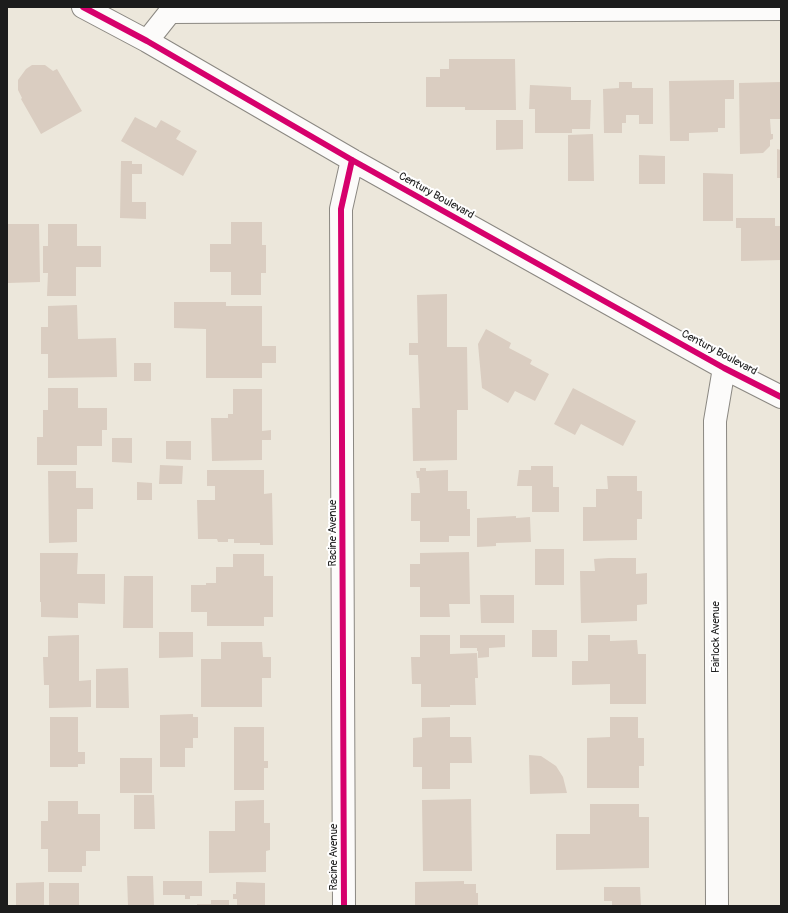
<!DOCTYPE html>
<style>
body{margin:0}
#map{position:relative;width:788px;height:913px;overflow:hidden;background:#ece7db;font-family:Pangolin,sans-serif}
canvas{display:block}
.frame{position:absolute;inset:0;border:8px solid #1c1c1c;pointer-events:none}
</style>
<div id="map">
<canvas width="788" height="913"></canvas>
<div class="frame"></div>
</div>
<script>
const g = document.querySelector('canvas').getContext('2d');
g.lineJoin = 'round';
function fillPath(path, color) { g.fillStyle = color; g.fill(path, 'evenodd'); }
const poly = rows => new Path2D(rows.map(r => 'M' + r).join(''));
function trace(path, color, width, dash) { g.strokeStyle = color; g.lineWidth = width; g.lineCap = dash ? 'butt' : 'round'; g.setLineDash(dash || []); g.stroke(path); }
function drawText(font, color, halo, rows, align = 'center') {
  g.font = font + ' Pangolin,sans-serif'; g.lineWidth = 4; g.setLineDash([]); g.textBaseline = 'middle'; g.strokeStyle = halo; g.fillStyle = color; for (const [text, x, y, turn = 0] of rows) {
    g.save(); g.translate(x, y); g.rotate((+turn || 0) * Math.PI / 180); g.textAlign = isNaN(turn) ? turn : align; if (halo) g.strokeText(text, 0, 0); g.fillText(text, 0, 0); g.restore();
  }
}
fillPath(poly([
 [449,59,515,59,516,110,465,110,465,107,426,107,426,77,440,77,440,69,449,69],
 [32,65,45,65,53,71,57,69,82,111,41,134,21,99,22,98,18,90,18,80,26,69],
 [734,80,734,99,725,99,725,128,718,128,718,132,689,133,689,141,670,141,669,81],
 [619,82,632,82,632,88,653,88,653,124,639,124,639,115,626,115,626,123,622,123,622,133,604,133,603,89,619,88],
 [781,82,781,119,770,119,771,134,773,134,773,139,770,140,770,146,763,153,740,154,739,83],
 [530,85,571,87,571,100,591,100,590,129,572,129,572,133,535,133,535,109,529,109],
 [135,117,156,128,161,120,181,131,176,139,197,151,183,176,121,141],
 [496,120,523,120,523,149,496,150],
 [593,134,594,181,568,181,568,135],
 [777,149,781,150,781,178,777,178],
 [639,155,665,156,665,184,639,184],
 [121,161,132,161,132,164,142,164,142,174,132,174,132,202,146,202,146,219,120,218],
 [703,173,733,174,733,221,703,221],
 [736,218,775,218,775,226,781,226,781,260,741,261,741,228,736,228],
 [231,222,262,222,262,245,266,245,266,273,261,273,261,295,231,295,231,272,210,272,210,244,231,244],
 [8,224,39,224,40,282,8,283],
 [48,224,77,224,77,246,101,246,101,267,76,267,76,296,47,296,48,273,43,273,43,246,48,246],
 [447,294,447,347,467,347,468,410,457,410,457,460,413,461,412,408,420,408,418,355,409,355,409,343,418,343,417,295],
 [174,302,226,302,226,306,262,306,262,346,276,346,276,363,262,363,262,378,206,378,206,329,174,328],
 [77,305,78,339,116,338,117,377,48,378,48,354,41,354,41,327,48,327,48,306],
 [486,329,511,343,509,348,532,360,530,364,549,374,535,401,515,391,508,403,482,388,478,344],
 [134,363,151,363,151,381,134,381],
 [48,388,78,388,78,408,107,408,107,430,102,430,102,446,77,446,77,465,37,465,37,437,43,437,43,410,48,410],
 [573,388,636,421,623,446,581,424,575,435,554,424],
 [233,389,262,389,262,431,271,430,271,440,262,440,262,460,212,461,211,418,228,418,228,414,233,414],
 [112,438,132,438,132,463,112,462],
 [166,441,191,441,191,460,166,459],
 [160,465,183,466,182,484,159,484],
 [531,466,553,466,553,487,559,487,559,512,532,512,532,486,517,486,519,470,531,470],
 [420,468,426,468,426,471,448,470,448,491,467,491,467,509,470,509,470,536,449,536,449,542,420,542,420,521,411,521,411,493,420,493,419,478,417,478,416,471,420,471],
 [207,470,264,470,264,494,272,493,273,545,260,545,260,543,234,543,234,539,228,539,228,542,218,542,217,539,198,539,197,500,215,500,215,486,207,486],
 [48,471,76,471,76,488,93,488,93,509,77,509,77,542,49,543],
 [607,476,637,476,637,491,642,491,642,519,637,519,637,540,583,541,583,507,596,507,596,489,608,489],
 [137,482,152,483,152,500,137,500],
 [516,516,516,518,530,517,531,542,496,543,496,546,477,547,477,518],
 [535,549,564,549,564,585,535,585],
 [469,552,470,604,449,604,450,617,420,617,420,587,410,587,410,564,420,564,420,553],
 [40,553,78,553,77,574,105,574,105,604,78,603,78,618,41,617,41,602,40,602],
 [233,554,264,554,264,576,273,576,273,617,264,617,264,626,207,626,207,612,191,612,191,585,206,585,206,583,216,583,216,567,233,567],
 [609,558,636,558,636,574,647,573,647,604,637,605,637,621,581,623,580,571,595,571,594,559],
 [124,576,153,576,153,628,123,628],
 [480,595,514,595,514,623,481,623],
 [532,630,557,630,557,657,532,657],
 [159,632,193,632,193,657,159,658],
 [79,635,79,681,91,680,91,707,49,708,49,685,44,685,43,657,48,657,48,636],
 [420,635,450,635,450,654,477,653,478,678,475,678,476,705,450,705,450,707,421,707,421,684,412,684,411,657,420,657],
 [460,635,505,635,505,647,489,648,489,657,478,658,478,651,477,651,477,648,460,648],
 [588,635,610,635,610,641,637,640,638,654,646,654,646,704,610,704,610,684,572,685,572,661,588,661],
 [221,642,262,642,263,657,271,657,271,678,262,678,262,707,201,707,201,659,221,659],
 [128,668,129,708,96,708,96,669],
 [193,714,193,717,198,717,198,738,193,738,193,748,185,748,185,767,160,767,160,715],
 [50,717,78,717,78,752,85,752,85,764,78,764,78,767,50,767],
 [450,717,450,737,471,737,472,763,450,763,450,789,422,789,422,767,413,767,413,738,422,737,422,718],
 [610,717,638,717,638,738,644,738,644,766,639,766,639,788,587,788,587,738,610,737],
 [234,727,264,727,264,761,268,761,268,768,264,768,264,790,234,790],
 [529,755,541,756,556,766,563,777,567,793,530,794],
 [120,758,152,758,152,793,120,793],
 [134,795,154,795,155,829,134,829],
 [471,799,472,871,423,871,422,800],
 [264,800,264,823,270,823,270,850,266,851,266,872,209,873,209,831,235,831,235,801],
 [48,801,78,801,78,814,100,814,100,851,86,851,86,866,82,866,82,872,48,872,48,849,41,849,41,821,48,821],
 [590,804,639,804,639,817,649,817,649,868,556,870,556,834,590,834],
 [127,876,153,876,154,906,128,906],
 [163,881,202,881,202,896,190,896,190,899,185,899,185,895,163,895],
 [464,881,464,884,476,884,476,893,478,893,478,906,415,906,415,882],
 [44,882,44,906,16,906,16,883],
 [236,882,265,883,265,906,237,906,237,899,233,899,233,894,236,894],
 [49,883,79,883,79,906,49,906],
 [604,887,640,887,641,906,612,906,612,901,604,901],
 [211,900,229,900,229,906,197,906,197,904,211,904]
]), '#dacdc1');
const minor = poly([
 [83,7,147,41,352,160,724,368,781,397],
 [147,41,170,12,781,9],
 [344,906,341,209,352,160],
 [717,906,715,421,724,368]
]);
trace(minor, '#8b8882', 24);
trace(minor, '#fcfbfa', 22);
trace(poly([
 [83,7,147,41,352,160,724,368,781,397],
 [344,906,341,209,352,160]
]), '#d6006c', 6);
drawText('11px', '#1c1c1c', '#fff', [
 ["Century Boulevard",436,196,29],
 ["Century Boulevard",719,353,28],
 ["Racine Avenue",333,533,-90],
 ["Fairlock Avenue",716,637,-90],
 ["Racine Avenue",334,857,-90]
]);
</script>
